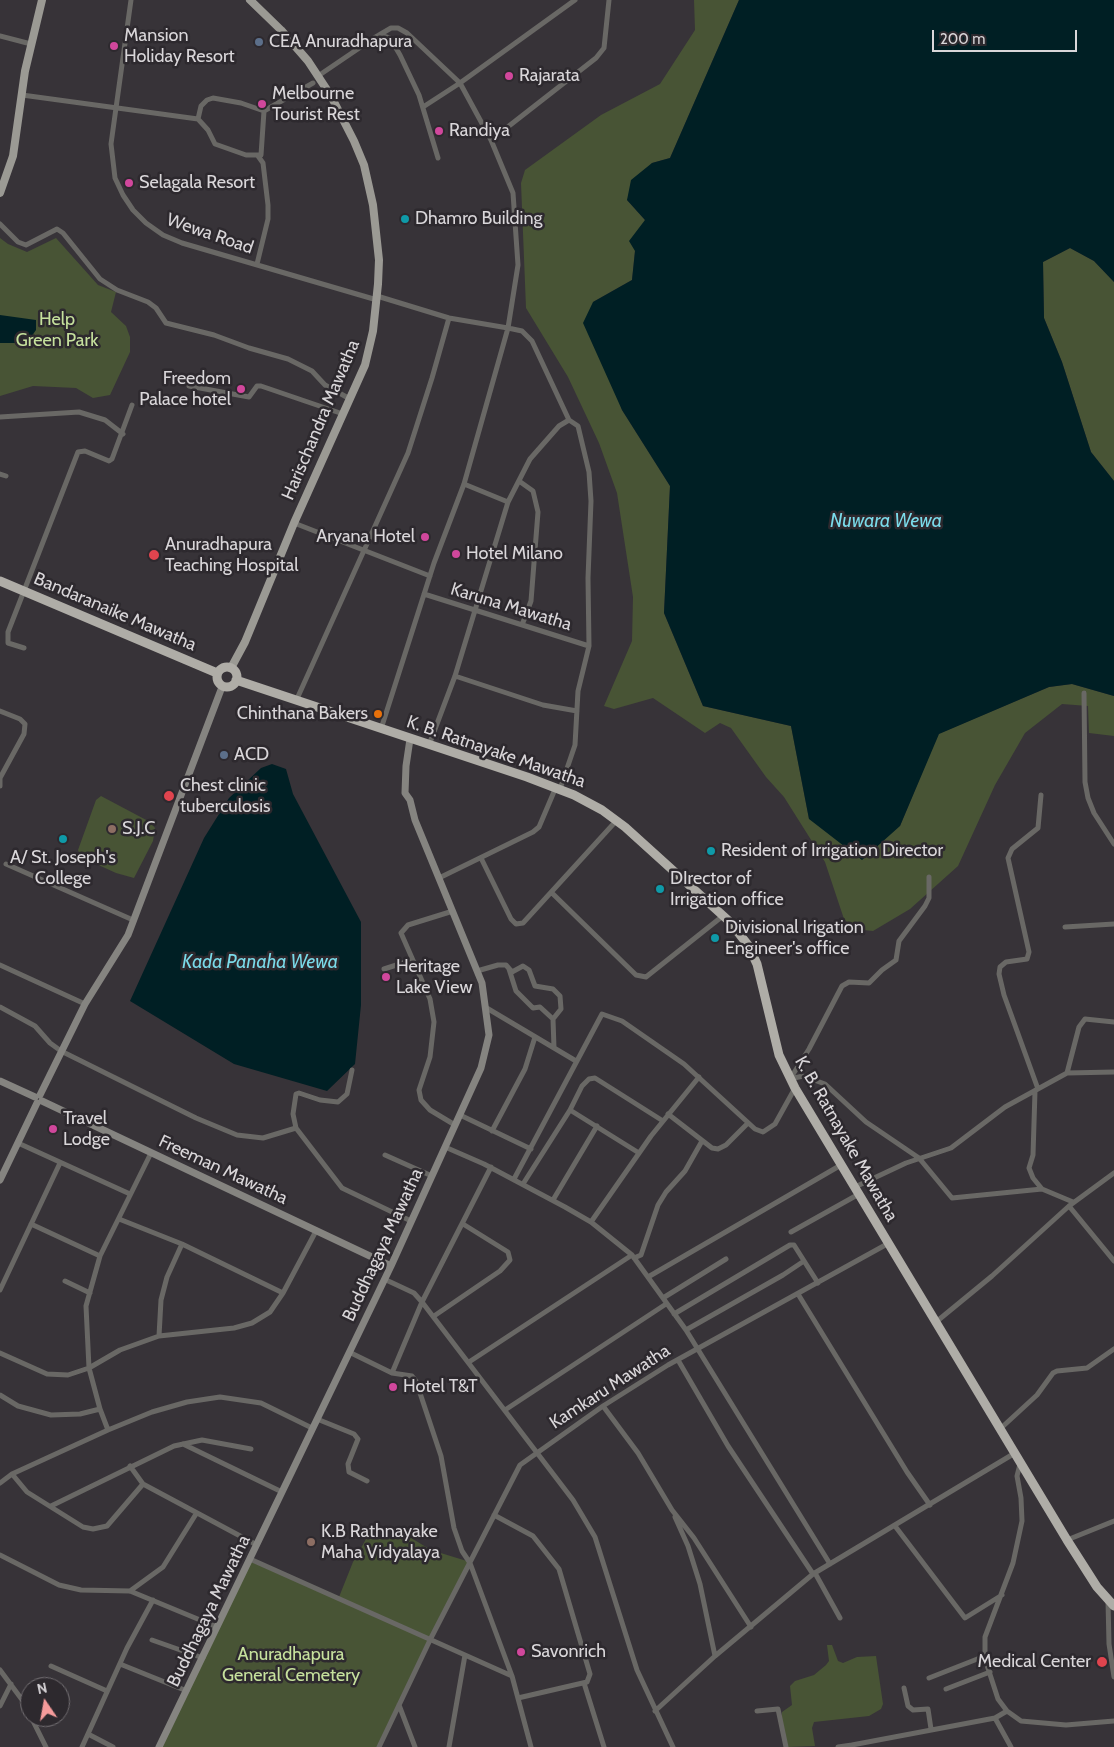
<!DOCTYPE html>
<style>
body{margin:0}
#map{position:relative;width:1114px;height:1747px;overflow:hidden;background:#373338;font-family:Cabin,sans-serif}
canvas{display:block}
.north{position:absolute;left:20px;top:1677px;width:50px;height:50px;box-sizing:border-box;background:#2d292e;border:1px solid #726e72;border-radius:50%;rotate:348deg;font-size:14px;font-weight:700;line-height:20px;text-align:center;color:#d9d6d9}
.north::after{content:'';display:block;margin:auto;width:18px;height:22px;background:#f59b9b;clip-path:polygon(50% 0,100% 100%,50% 72%,0 100%)}
.scale{position:absolute;left:932px;top:30px;width:145px;height:22px;box-sizing:border-box;border:2px solid #d9d6d9;border-top:0;padding-left:6px;font-size:15px;line-height:18px;white-space:nowrap;color:#d9d6d9;-webkit-text-stroke:4px #2d292e;paint-order:stroke}
</style>
<div id="map">
<canvas width="1114" height="1747"></canvas>
<div class="north">N</div>
<div class="scale">200 m</div>
</div>
<script>
const g = document.querySelector('canvas').getContext('2d');
g.lineJoin = 'round';
function fillPath(path, color) { g.fillStyle = color; g.fill(path, 'evenodd'); }
const poly = rows => new Path2D(rows.map(r => 'M' + r).join(''));
function trace(path, color, width, dash) { g.strokeStyle = color; g.lineWidth = width; g.lineCap = dash ? 'butt' : 'round'; g.setLineDash(dash || []); g.stroke(path); }
function drawText(font, color, halo, rows, align = 'center') {
  g.font = font + ' Cabin,sans-serif'; g.lineWidth = 5; g.setLineDash([]); g.textBaseline = 'middle'; g.strokeStyle = halo; g.fillStyle = color; for (const [text, x, y, turn = 0] of rows) {
    g.save(); g.translate(x, y); g.rotate((+turn || 0) * Math.PI / 180); g.textAlign = isNaN(turn) ? turn : align; if (halo) g.strokeText(text, 0, 0); g.fillText(text, 0, 0); g.restore();
  }
}
fillPath(poly([
 [694,0,739,0,670,158,652,163,627,200,645,220,635,251,632,280,593,302,622,410,670,486,664,613,703,706,791,726,809,819,900,826,938,734,1049,687,1072,684,1114,696,1114,736,1089,733,1088,706,1062,704,1025,733,995,785,958,866,910,909,873,931,854,929,844,919,825,862,784,797,766,777,731,728,720,723,705,733,653,698,614,709,604,706,632,641,633,597,617,493,599,443,568,377,526,308,521,183,525,170,601,115,660,84,695,30],
 [0,238,8,244,27,252,56,238,98,285,116,292,111,312,126,326,130,337,130,352,110,395,93,398,76,388,33,386,0,396],
 [1070,248,1094,261,1114,282,1114,481,1091,452,1062,362,1044,318,1043,262],
 [101,796,150,822,155,828,153,841,134,878,116,873,81,857,78,850,96,800],
 [393,1527,431,1550,470,1562,380,1747,160,1747,250,1559,339,1597,353,1562,366,1539,380,1528],
 [827,1645,832,1645,838,1661,843,1663,857,1657,876,1656,883,1704,881,1709,869,1716,814,1722,812,1728,815,1746,787,1747,781,1721,782,1712,792,1705,790,1686,795,1681,814,1675,826,1665,829,1661]
]), '#485435');
fillPath(poly([
 [739,0,1114,0,1114,282,1094,261,1070,248,1043,262,1044,318,1062,362,1091,452,1114,481,1114,696,1072,684,1049,687,939,734,900,826,862,860,809,819,791,726,703,706,664,613,670,486,622,410,583,323,593,302,632,280,635,251,629,241,645,220,627,200,631,180,652,163,670,158],
 [0,315,36,320,36,330,27,343,0,343],
 [272,764,286,769,293,794,361,922,361,1005,355,1064,327,1091,234,1064,130,1001,204,838,229,798,261,768]
]), '#001f24');
trace(poly([
 [131,0,111,144,115,178,123,195,133,210,146,223,163,235,182,243,377,300],
 [379,35,390,38,400,55,419,95,438,158],
 [0,36,31,44],
 [318,76,374,38,391,28,398,28,407,33,460,83,491,140,513,193,518,265,508,328,522,331,532,341,569,420],
 [22,95,198,119,201,106,207,100,213,98,241,103,264,111,261,155,246,155,215,144,208,130,198,119],
 [423,107,460,83,575,0],
 [264,111,313,83],
 [491,140,596,58,604,48,609,0],
 [0,224,18,242,26,245,57,229,63,233,100,279,117,290,148,302,156,308,166,323,214,335,249,348,288,359,312,371,325,385,350,399],
 [257,264,268,219,268,205,263,163,258,156],
 [377,296,449,318,508,328,464,484,434,563,381,729],
 [189,386,249,397,257,386,261,386,343,414],
 [0,417,79,412,105,420,123,434],
 [0,474,6,476],
 [519,481,533,491,538,512,531,601,522,625],
 [464,484,508,502],
 [294,523,430,576],
 [424,594,589,646],
 [24,648,8,643,8,632,78,452,85,451,109,461,112,459,132,405],
 [455,676,543,705,577,711],
 [1084,693,1085,782,1088,798,1094,813,1114,844],
 [296,701,408,453,432,378,449,318],
 [0,711,20,719,25,724,24,734,0,778],
 [429,745,455,676,508,502,530,459,559,426,569,420,578,426,589,472,591,501,588,578,589,646,578,691,575,745,560,789],
 [0,777,0,786],
 [481,858,511,919,516,924,523,923,617,820],
 [6,864,133,920],
 [439,878,533,832,539,827,556,787],
 [552,893,636,975,646,977,724,915],
 [453,911,408,925,401,933,430,999,434,1022,430,1057,419,1090,421,1100,430,1110,455,1125],
 [1065,927,1114,924],
 [0,965,85,1004],
 [384,969,412,960],
 [509,969,516,991,533,1008,540,1007,553,1019,554,1048],
 [477,971,498,965,506,965,512,972,523,966,529,970,535,986,553,989,560,996,561,1009,553,1019],
 [0,1007,35,1026,50,1043,61,1051,196,1118,237,1135,263,1138,296,1128,342,1188,411,1221],
 [485,1007,576,1061],
 [1067,1073,1114,1072],
 [790,1079,803,1076,825,1084,866,1122,919,1158,952,1198,1042,1189,1073,1202],
 [790,1079,809,1049,842,986,849,982,869,983,882,970,896,960,899,941,925,906,929,898,929,877],
 [1038,1089,1004,995,999,974,1000,967,1006,962,1027,959,1029,952,1008,858,1012,849,1038,828,1041,795],
 [1035,1091,1033,1155,1029,1168,1033,1178,1042,1189],
 [570,1110,639,1153],
 [668,1114,712,1148,718,1149,726,1145,748,1123],
 [460,1115,531,1149],
 [296,1128,293,1114,296,1094,299,1093,320,1100,338,1102,347,1094,352,1070],
 [492,1131,525,1069,535,1037],
 [18,1143,130,1194],
 [445,1147,484,1164,565,1207,591,1222,632,1255,686,1330,830,1564],
 [385,1155,432,1176],
 [514,1179,602,1014,622,1021,684,1064,755,1129,763,1132,775,1124,795,1088],
 [523,1184,570,1110,582,1086,589,1079,595,1078,663,1121],
 [855,1187,906,1163,951,1148,1005,1107,1067,1073,1079,1027,1085,1019,1114,1022],
 [553,1200,597,1126],
 [1069,1206,1114,1261],
 [119,1219,182,1244,283,1293],
 [591,1222,651,1136,699,1077],
 [31,1224,100,1256],
 [791,1232,859,1194],
 [634,1258,641,1255,658,1205,666,1192,685,1171,702,1141],
 [648,1277,841,1165],
 [384,1279,414,1293,422,1302,573,1500,595,1537,637,1670,673,1747],
 [65,1281,90,1293],
 [0,1290,60,1163],
 [798,1294,907,1472,930,1505],
 [663,1298,726,1259],
 [674,1314,790,1245,794,1245,818,1283],
 [434,1316,500,1271,510,1260,508,1252,463,1224],
 [936,1322,992,1276,1069,1206,1114,1173],
 [686,1330,783,1275,804,1261],
 [159,1336,161,1300,167,1277,182,1244],
 [349,1352,392,1373,412,1376,416,1381,441,1456,454,1528,462,1551,470,1563,512,1676],
 [0,1353,47,1374,68,1375,89,1368,120,1350,159,1336,234,1328,252,1323,270,1312,283,1293,316,1231],
 [678,1360,728,1446,813,1574],
 [469,1362,632,1255],
 [392,1373,422,1302,491,1167],
 [0,1395,18,1406,51,1415,80,1414,100,1409],
 [603,1406,638,1453,672,1510,694,1538,751,1627],
 [505,1410,666,1304],
 [317,1419,354,1434,358,1439,348,1464,349,1472,367,1481],
 [1000,1429,1037,1395,1053,1373,1057,1371,1087,1368,1114,1349],
 [108,1430,100,1409,89,1368,86,1306,100,1256,151,1153],
 [183,1444,282,1492],
 [1020,1464,1017,1476,1021,1498,1022,1521,1013,1563,985,1637,985,1659,998,1699,1007,1711,1021,1721,1066,1725,1114,1721],
 [130,1466,143,1484,257,1545],
 [12,1474,27,1492,83,1527,93,1529,107,1526,143,1484],
 [0,1483,12,1474,108,1430,152,1412,187,1402,220,1397,261,1403,312,1428],
 [51,1506,174,1446,202,1440,251,1449],
 [494,1515,533,1536,559,1569,590,1674,587,1682,518,1698],
 [675,1517,688,1546,700,1584,715,1656],
 [895,1526,965,1618,1002,1595],
 [1067,1540,1114,1521],
 [0,1555,59,1585,81,1590,130,1591,217,1627],
 [250,1559,512,1676,531,1747],
 [815,1573,840,1618],
 [130,1591,163,1567,196,1514],
 [1108,1601,1109,1644,1114,1677],
 [152,1640,203,1658],
 [120,1664,187,1691],
 [51,1666,107,1691],
 [0,1670,23,1701,30,1715],
 [929,1678,985,1656],
 [584,1683,604,1747],
 [904,1688,908,1706,913,1710,928,1709,931,1729],
 [946,1689,990,1672],
 [399,1705,415,1747],
 [0,1706,11,1684],
 [655,1711,715,1656,813,1574,1015,1453],
 [757,1711,778,1709,786,1747],
 [31,1717,46,1747],
 [995,1718,1011,1747],
 [88,1734,113,1747],
 [82,1747,127,1648,153,1600],
 [379,1747,431,1638,520,1465,603,1406,668,1365,889,1243],
 [449,1747,465,1655],
 [838,1747,852,1745],
 [852,1747,852,1745,995,1718,1007,1711]
]), '#696865', 5);
trace(poly([
 [0,1081,35,1097],
 [40,1095,85,1004,128,935,222,687],
 [42,1101,391,1266],
 [0,1180,37,1103],
 [159,1747,391,1266,481,1068,489,1035,482,983,415,820,410,800,405,793,406,766,410,739]
]), '#858480', 7);
trace(poly([
 [0,193,13,156,25,71,42,0],
 [231,668,245,642,294,523,365,365,373,331,378,284,379,260,373,205,364,165,354,141,331,96,308,61,281,30,250,0]
]), '#9b9a94', 8);
trace(poly([
 [0,581,217,673],
 '217 677a10 10 0 1 1 20 0a10 10 0 1 1-20 0Z',
 [236,680,527,777,574,795,602,810,625,827,730,922,748,945,757,964,779,1055,795,1088,1067,1540,1097,1587,1114,1606]
]), '#afada7', 9);
for (const [x, y, r, color] of [
 [259,42,5,"#5c6f8a"],
 [114,46,5,"#d1479c"],
 [509,76,5,"#d1479c"],
 [262,104,5,"#d1479c"],
 [439,131,5,"#d1479c"],
 [129,183,5,"#d1479c"],
 [405,219,5,"#0f9aa8"],
 [241,389,5,"#d1479c"],
 [425,537,5,"#d1479c"],
 [456,554,5,"#d1479c"],
 [154,555,6,"#e0444e"],
 [378,714,5,"#e8710a"],
 [224,755,5,"#5c6f8a"],
 [169,796,6,"#e0444e"],
 [112,829,5,"#8d6e63"],
 [63,839,5,"#0f9aa8"],
 [711,851,5,"#0f9aa8"],
 [660,889,5,"#0f9aa8"],
 [715,938,5,"#0f9aa8"],
 [386,977,5,"#d1479c"],
 [53,1129,5,"#d1479c"],
 [393,1387,5,"#d1479c"],
 [311,1542,5,"#8d6e63"],
 [521,1652,5,"#d1479c"],
 [1102,1662,6,"#e0444e"]
]) { const dot = new Path2D(); dot.arc(x, y, r, 0, 2 * Math.PI); g.fillStyle = color; g.fill(dot); trace(dot, '#2d292e', 2); }
drawText('18px', '#d9d6d9', '#2d292e', [
 ["Mansion",124,36],
 ["Holiday Resort",124,57],
 ["CEA Anuradhapura",269,42],
 ["Rajarata",519,76],
 ["Melbourne",272,94],
 ["Tourist Rest",272,115],
 ["Randiya",449,131],
 ["Selagala Resort",139,183],
 ["Dhamro Building",415,219],
 ["Freedom",231,379,"right"],
 ["Palace hotel",231,400,"right"],
 ["Aryana Hotel",415,537,"right"],
 ["Anuradhapura",165,545],
 ["Teaching Hospital",165,566],
 ["Hotel Milano",466,554],
 ["Chinthana Bakers",368,714,"right"],
 ["ACD",234,755],
 ["Chest clinic",180,786],
 ["tuberculosis",180,807],
 ["S.J.C",122,829],
 ["Resident of Irrigation Director",721,851],
 ["A/ St. Joseph's",63,858,"center"],
 ["College",63,879,"center"],
 ["DIrector of",670,879],
 ["Irrigation office",670,900],
 ["Divisional Irigation",725,928],
 ["Engineer's office",725,949],
 ["Heritage",396,967],
 ["Lake View",396,988],
 ["Travel",63,1119],
 ["Lodge",63,1140],
 ["Hotel T&T",403,1387],
 ["K.B Rathnayake",321,1532],
 ["Maha Vidyalaya",321,1553],
 ["Savonrich",531,1652],
 ["Medical Center",1091,1662,"right"]
], 'left');
drawText('18px', '#d9d6d9', '#2d292e', [
 ["Wewa Road",210,234,19],
 ["Harischandra Mawatha",321,420,-67],
 ["Karuna Mawatha",511,607,17],
 ["Bandaranaike Mawatha",115,612,23],
 ["K. B. Ratnayake Mawatha",496,752,19],
 ["K. B. Ratnayake Mawatha",846,1139,60],
 ["Freeman Mawatha",223,1170,25],
 ["Buddhagaya Mawatha",383,1245,-65],
 ["Kamkaru Mawatha",610,1387,-33],
 ["Buddhagaya Mawatha",209,1611,-64]
]);
drawText('18px', '#c6e19d', '#2d292e', [
 ["Help",57,320],
 ["Green Park",57,341],
 ["Anuradhapura",291,1655],
 ["General Cemetery",291,1676]
]);
drawText('italic 19px', '#7adae9', '#2d292e', [
 ["Nuwara Wewa",886,521],
 ["Kada Panaha Wewa",260,962]
]);
</script>
